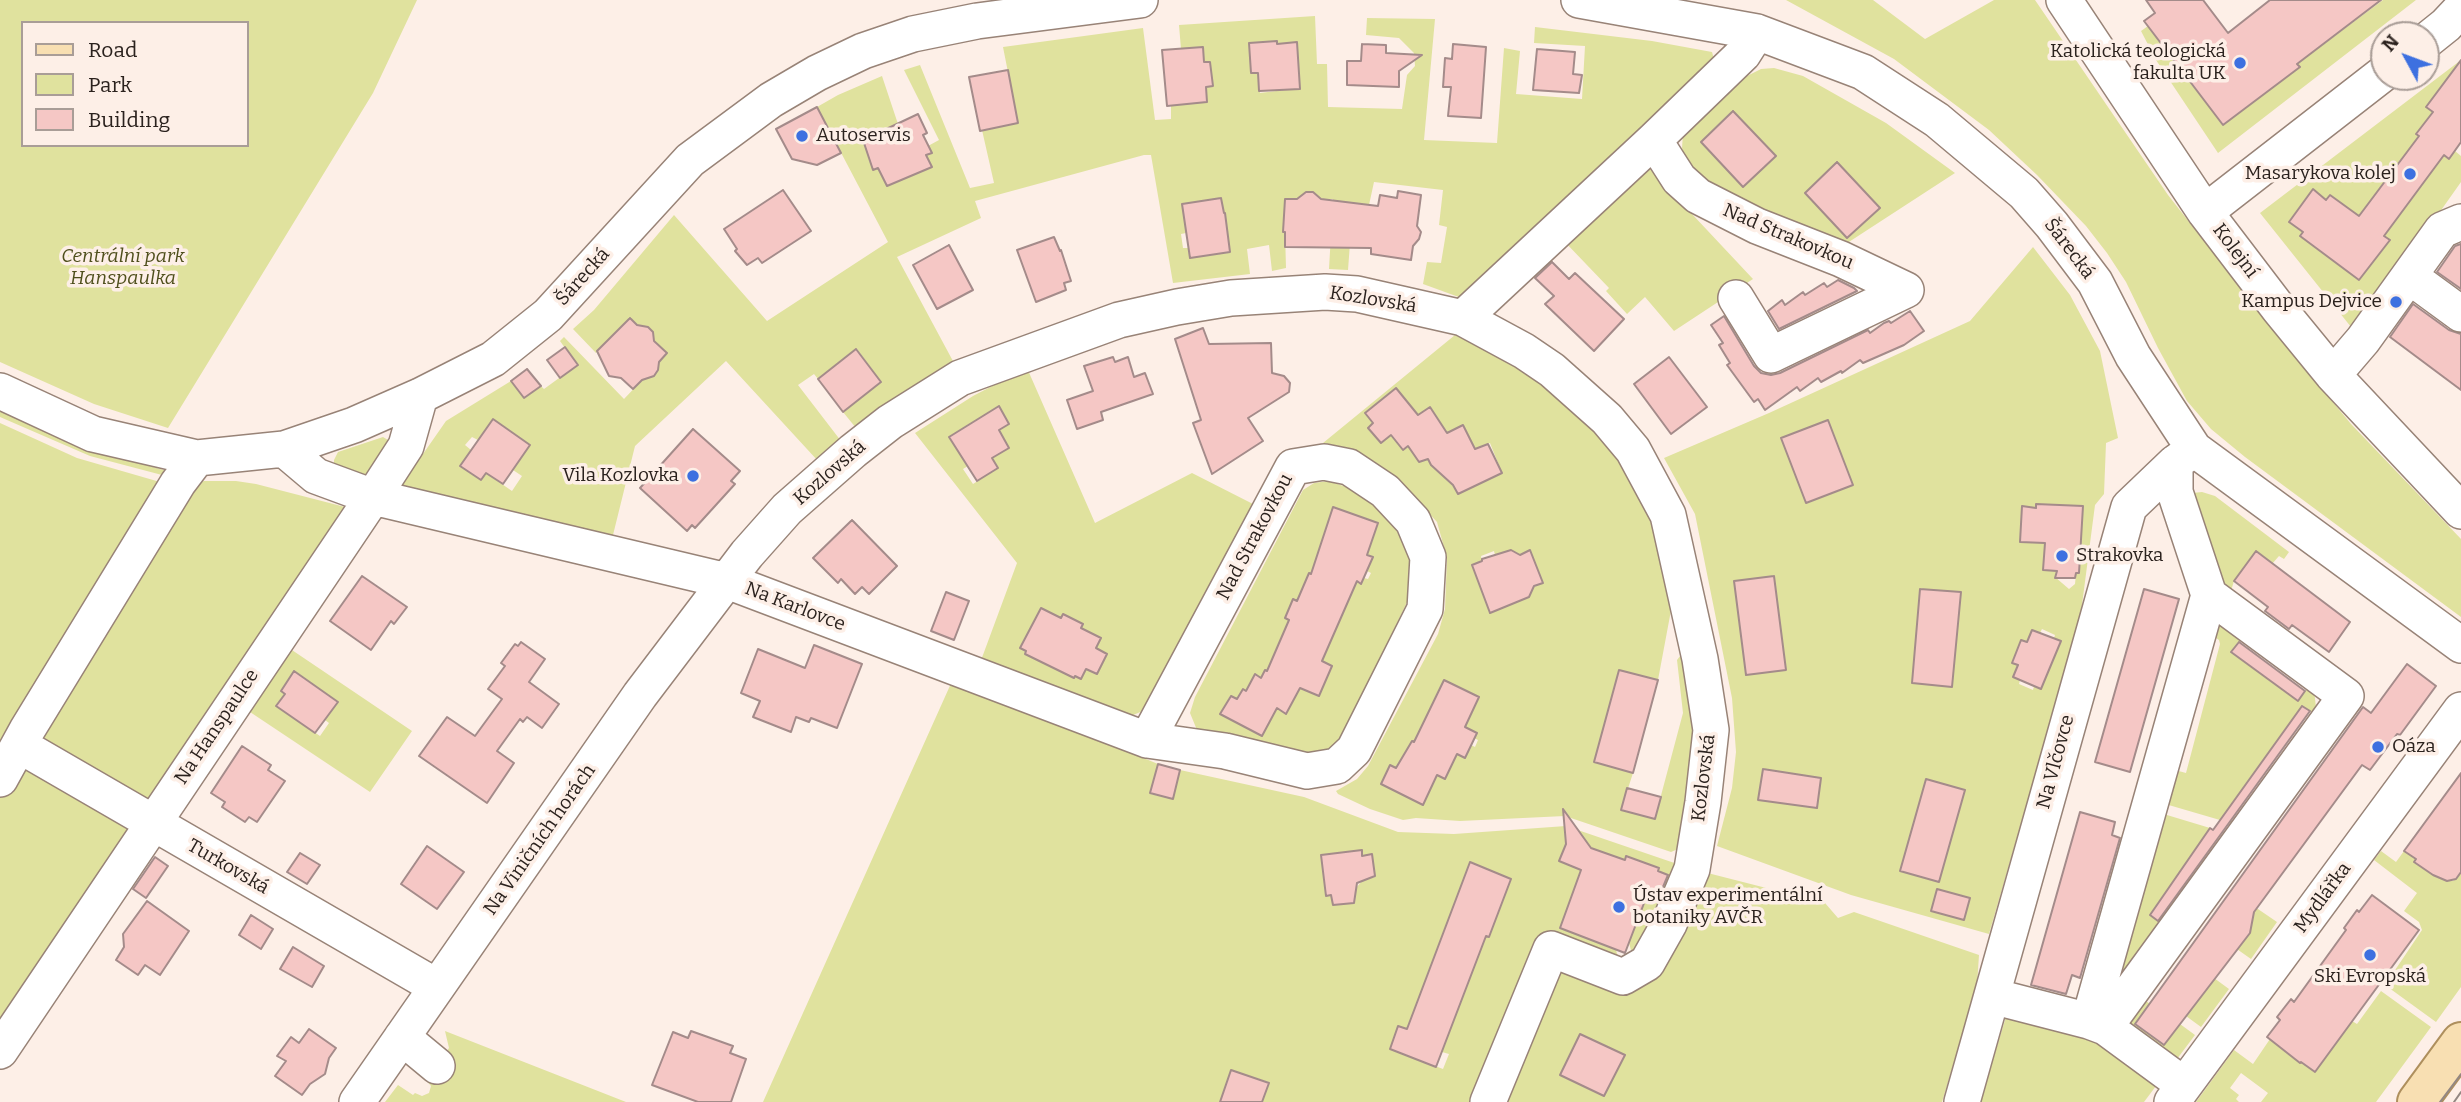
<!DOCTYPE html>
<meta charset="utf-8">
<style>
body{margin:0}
#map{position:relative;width:2461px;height:1102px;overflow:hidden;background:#fdefe7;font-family:Bitter,serif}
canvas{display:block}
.legend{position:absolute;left:21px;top:21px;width:228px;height:126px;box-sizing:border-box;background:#fdefe7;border:2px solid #a99d97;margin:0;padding:9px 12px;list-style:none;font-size:21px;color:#2b221e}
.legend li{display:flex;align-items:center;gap:14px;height:35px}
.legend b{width:35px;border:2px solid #a99d97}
.north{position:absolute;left:2370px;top:21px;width:70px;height:70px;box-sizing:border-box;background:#fdefe7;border:2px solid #a99d97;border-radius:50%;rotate:311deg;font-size:19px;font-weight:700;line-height:28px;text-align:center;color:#2b221e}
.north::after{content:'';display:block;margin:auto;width:24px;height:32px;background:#3d70e0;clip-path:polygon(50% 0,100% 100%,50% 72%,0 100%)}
</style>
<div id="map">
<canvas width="2461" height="1102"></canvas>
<ul class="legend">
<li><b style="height:9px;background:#f8dfb2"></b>Road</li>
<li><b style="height:19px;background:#e0e29e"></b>Park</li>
<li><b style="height:19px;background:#f5c7c5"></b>Building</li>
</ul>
<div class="north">N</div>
</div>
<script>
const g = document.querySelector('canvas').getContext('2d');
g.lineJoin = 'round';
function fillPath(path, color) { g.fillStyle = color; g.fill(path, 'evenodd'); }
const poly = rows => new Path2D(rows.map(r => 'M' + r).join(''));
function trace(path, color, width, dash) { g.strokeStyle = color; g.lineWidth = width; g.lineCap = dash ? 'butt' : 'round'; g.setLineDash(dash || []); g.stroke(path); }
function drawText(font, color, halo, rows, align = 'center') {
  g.font = font + ' Bitter,serif'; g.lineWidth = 7; g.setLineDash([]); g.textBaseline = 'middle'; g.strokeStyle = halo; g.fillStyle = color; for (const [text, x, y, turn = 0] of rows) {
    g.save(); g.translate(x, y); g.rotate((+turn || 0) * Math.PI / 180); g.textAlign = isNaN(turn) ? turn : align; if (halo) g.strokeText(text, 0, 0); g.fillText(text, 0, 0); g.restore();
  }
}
fillPath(poly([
 [0,0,417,0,373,93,168,428,94,404,0,362],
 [23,23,247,23,247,145,23,145],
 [1786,0,1873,0,1925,39,1994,0,2035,0,2168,195,2288,348,2351,424,2461,539,2461,617,2245,457,2211,429,2187,401,2158,348,2126,282,2107,253,2086,226,2037,175,1989,130,1894,59],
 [2383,0,2416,0,2218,153,2156,60,2141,31,2148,26,2223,125,2299,67,2297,64],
 [1315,16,1317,64,1327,64,1328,107,1402,109,1407,75,1415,66,1414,53,1399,38,1366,35,1367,18,1435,19,1424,140,1497,143,1504,48,1520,51,1516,94,1582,99,1585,46,1534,43,1535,27,1652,41,1712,52,1716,67,1467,300,1423,284,1427,262,1441,263,1447,227,1439,225,1443,190,1374,182,1369,205,1353,203,1348,270,1329,269,1333,199,1286,199,1283,231,1285,232,1286,268,1272,271,1269,245,1247,249,1250,274,1173,283,1151,155,1144,155,975,201,981,218,897,257,954,363,856,428,843,412,881,382,857,349,818,379,814,374,798,385,841,441,818,461,726,361,635,446,612,539,400,487,446,421,511,381,525,398,541,386,544,389,577,365,560,341,564,337,624,399,644,378,654,376,658,370,657,363,667,353,653,340,653,332,648,327,640,327,630,318,596,353,573,329,594,310,674,215,767,321,888,242,817,107,838,95,882,76,898,124,873,156,868,157,873,170,878,168,914,175,931,167,926,155,931,152,928,146,939,140,904,70,920,65,970,188,994,183,982,130,1018,123,1003,47,1143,28,1155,120,1171,119,1171,105,1207,102,1206,87,1212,86,1210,62,1204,62,1181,49,1179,25],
 [1276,41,1277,44,1297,42,1300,88,1260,93,1258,73,1251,73,1249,43],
 [1182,204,1225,213,1229,251,1227,253,1190,258,1188,248,1183,248,1181,234,1186,233],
 [493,419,530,445,513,470,522,476,512,491,486,473,481,480,461,466,471,450,465,445,472,437,478,440],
 [2461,60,2426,107,2433,112,2419,136,2359,216,2330,195,2326,200,2313,189,2289,221,2303,232,2300,236,2359,280,2389,240,2384,236,2444,155,2455,151,2461,156,2461,182,2355,332,2260,213],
 [1774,68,1803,76,1886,123,1955,173,1835,251,1740,209,1688,169,1682,148,1683,134,1694,117,1747,76,1761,69],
 [1646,165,1753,279,1674,331,1645,297,1627,314,1606,291,1609,288,1563,240],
 [2033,247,2070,295,2100,351,2118,438,2106,443,2104,494,2095,505,2080,620,1989,934,1851,895,1717,846,1732,788,1736,752,1732,698,1695,514,1664,458,1769,413,1970,321],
 [1828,421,1853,485,1806,502],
 [2037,504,2083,506,2075,584,2069,589,2055,577,2057,571,2043,570,2045,543,2020,541,2022,507,2036,508],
 [2042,629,2055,635,2054,638,2061,641,2041,689,2034,686,2033,690,2019,684,2020,680,2013,677,2018,665,2012,662,2021,640,2027,642,2032,630,2040,633],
 [1763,769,1821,778,1817,808,1758,800],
 [1455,335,1497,354,1535,376,1613,448,1659,528,1675,589,1658,680,1619,670,1594,762,1633,773,1621,810,1655,818,1683,713,1677,660,1690,643,1699,721,1685,846,1671,852,1565,816,1460,821,1416,818,1403,820,1370,809,1338,794,1336,791,1357,779,1368,766,1438,634,1445,609,1447,558,1437,522,1410,493,1379,465,1349,448,1323,443],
 [1430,407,1447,433,1463,425,1475,449,1490,443,1502,473,1458,494,1437,461,1430,464,1428,458,1408,446,1403,450,1392,434,1381,443,1368,428,1373,423,1365,413,1418,415],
 [1511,550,1518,555,1530,550,1543,583,1531,588,1529,597,1491,613,1473,565,1482,561,1481,556,1494,551,1495,555],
 [1444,680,1479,697,1465,727,1477,733,1474,738,1478,740,1475,747,1471,745,1465,758,1457,754,1445,779,1437,775,1423,804,1381,784,1390,765,1396,768,1412,741,1418,744,1430,709],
 [1027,368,1095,523,1192,473,1253,504,1150,708,1126,718,980,663,1017,563,915,433,973,396],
 [999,406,1009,423,999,430,1009,448,992,458,998,468,973,484,963,469,968,466,950,436],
 [1041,608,1061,618,1064,614,1082,624,1081,628,1101,638,1096,648,1107,654,1097,674,1086,669,1081,679,1075,676,1073,678,1063,673,1064,670,1049,666,1021,647],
 [0,408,108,454,167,471,162,475,90,456,0,417],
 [0,423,77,458,160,482,0,750],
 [383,437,393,443,375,480,334,468,334,460,338,452],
 [204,481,236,481,256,484,345,507,345,513,151,805,44,748,37,730,196,484],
 [1328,481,1350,488,1375,505,1391,521,1407,548,1411,571,1410,596,1341,740,1330,753,1313,759,1197,730,1190,713,1195,697,1303,490,1314,483],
 [1333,507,1378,523,1361,552,1373,557,1367,571,1371,573,1368,579,1364,578,1361,584,1357,581,1338,613,1342,615,1322,661,1332,666,1319,695,1300,688,1286,713,1277,708,1221,714,1230,696,1237,699,1243,690,1246,691,1254,675,1261,678,1265,670,1283,679,1296,623,1293,599,1299,602,1301,591,1309,573,1315,575],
 [2202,492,2215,496,2289,552,2284,559,2279,556,2272,564,2256,551,2234,581,2230,594,2222,592,2183,494],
 [2210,618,2243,637,2232,652,2298,701,2309,686,2314,690,2317,716,2302,706,2224,814,2237,825,2155,801,2164,767,2186,773,2220,644,2219,640,2203,629],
 [286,646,412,731,370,792,244,708],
 [294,671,338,702,325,720,329,723,320,736,276,706,285,694,281,691],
 [953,679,1158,764,1151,794,1173,799,1180,770,1304,797,1398,832,1454,834,1566,826,1692,869,1825,903,1838,918,1854,912,1979,955,1977,985,1942,1102,1262,1102,1268,1082,1231,1070,1220,1102,763,1102],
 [1564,828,1591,848,1584,871,1559,861,1566,844],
 [1362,851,1362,856,1372,854,1375,877,1362,881,1356,888,1355,902,1333,905,1331,895,1326,896,1321,855],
 [1626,856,1667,875,1659,899,1649,895,1646,898,1629,943,1632,954,1622,958,1617,954,1616,949,1560,928,1569,903,1612,897],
 [1470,863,1511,879,1489,937,1486,936,1442,1052,1449,1054,1443,1069,1390,1049,1398,1026,1407,1029],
 [1581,1034,1624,1055,1604,1096,1561,1075],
 [19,764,134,831,0,1038,0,793],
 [2157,812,2210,828,2150,915,2167,927,2120,992,2106,985],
 [2381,851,2396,862,2404,851,2416,859,2414,862,2431,874,2433,872,2447,881,2453,881,2461,872,2461,987,2436,1022,2385,985,2422,930,2419,922,2404,911,2417,893,2374,860],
 [2255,907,2277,922,2251,959,2234,947,2250,933],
 [2214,978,2229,989,2201,1027,2186,1016],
 [2381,991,2431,1027,2376,1102,2261,1102,2268,1093,2241,1073,2230,1088,2239,1095,2236,1099,2239,1102,2196,1102,2234,1050,2253,1064,2270,1039,2300,1063,2352,1021,2357,1024],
 [2137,994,2150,1004,2135,1024,2163,1045,2180,1024,2195,1035,2171,1067,2121,1016],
 [2009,1007,2079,1027,2156,1086,2144,1102,1980,1102],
 [445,1031,626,1102,385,1102,398,1085,413,1095,415,1093,422,1096,429,1093,431,1086,426,1080,449,1048]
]), '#e0e29e');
const building = poly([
 [2146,0,2203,0,2228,33,2270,0,2381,0,2297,64,2300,67,2223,125,2144,21,2155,13,2146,0],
 [1277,41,1277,44,1297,42,1300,89,1259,91,1258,73,1251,73,1249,43,1277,41],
 [1362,44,1386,45,1386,53,1422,55,1399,71,1399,87,1347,85,1347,61,1361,61,1362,44],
 [1453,44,1486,47,1481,118,1448,116,1451,87,1443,87,1445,58,1452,59,1453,44],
 [1203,47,1204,62,1210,62,1213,86,1206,87,1207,102,1167,106,1162,50,1203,47],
 [1537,49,1575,52,1573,74,1582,75,1579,93,1533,90,1537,49],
 [2461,60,2461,142,2449,159,2444,155,2384,236,2390,240,2359,280,2300,236,2303,232,2289,222,2313,189,2326,200,2330,195,2359,216,2419,136,2416,134,2433,112,2426,107,2461,60],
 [1008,70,1018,123,980,131,969,77,1008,70],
 [817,107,841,153,817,165,792,159,776,129,817,107],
 [1733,111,1776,156,1743,187,1701,142,1733,111],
 [918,114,927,133,923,135,932,153,926,155,932,167,887,186,878,168,873,170,863,140,918,114],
 [1837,162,1880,208,1847,238,1805,193,1837,162],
 [783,190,811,231,762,263,758,258,747,265,735,251,737,249,724,229,783,190],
 [1398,191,1421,195,1417,226,1421,232,1419,239,1413,246,1411,260,1371,254,1371,248,1285,247,1285,232,1283,232,1285,199,1297,199,1306,192,1313,192,1321,199,1378,206,1380,195,1397,198,1398,191],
 [1221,198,1224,213,1225,213,1230,252,1190,258,1182,204,1221,198],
 [1054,237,1060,251,1061,250,1071,281,1064,283,1066,290,1036,302,1017,250,1054,237],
 [2461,244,2461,289,2437,272,2455,246,2461,244],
 [949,245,973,290,937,309,913,265,949,245],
 [1552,262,1569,279,1575,273,1624,319,1594,351,1545,304,1554,296,1535,278,1552,262],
 [1838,280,1854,288,1857,291,1779,329,1768,311,1782,300,1785,305,1803,292,1805,295,1824,283,1827,287,1838,280],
 [2413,304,2449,330,2461,334,2461,390,2390,337,2413,304],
 [1910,311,1924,331,1904,345,1863,363,1860,360,1842,373,1841,371,1821,382,1818,378,1800,391,1797,387,1765,410,1758,399,1754,402,1727,365,1730,363,1719,345,1723,343,1711,325,1724,316,1754,366,1761,373,1771,375,1780,373,1868,330,1870,333,1884,323,1889,321,1891,323,1910,311],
 [630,318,637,325,648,327,653,332,654,341,667,353,659,362,658,370,654,376,642,380,633,389,621,378,609,376,597,351,630,318],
 [1203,328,1209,344,1271,343,1272,373,1284,376,1290,383,1289,392,1248,418,1263,441,1212,474,1193,423,1201,420,1175,339,1203,328],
 [565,347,578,365,560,378,547,360,565,347],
 [856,349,881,382,843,412,818,379,856,349],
 [1113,357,1115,362,1128,357,1134,377,1145,373,1153,394,1101,412,1103,420,1077,429,1067,400,1093,391,1084,366,1113,357],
 [1669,357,1707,407,1671,434,1634,384,1669,357],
 [527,369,541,386,524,398,511,381,527,369],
 [1396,388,1418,415,1430,407,1447,433,1463,425,1475,449,1488,444,1502,473,1458,494,1453,485,1431,465,1428,459,1419,462,1408,446,1403,450,1391,435,1381,443,1368,428,1373,423,1365,413,1396,388],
 [999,406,1009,424,999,430,1009,448,992,458,998,468,977,481,949,437,999,406],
 [493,419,530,445,503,484,486,473,481,480,460,466,493,419],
 [1828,420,1853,485,1806,503,1781,438,1828,420],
 [693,429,740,471,731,481,735,484,695,528,692,525,687,531,640,488,693,429],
 [2036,504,2083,506,2079,573,2076,573,2075,578,2055,578,2057,571,2043,570,2045,543,2020,542,2022,506,2036,508,2036,504],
 [1333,507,1378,523,1367,555,1373,557,1361,584,1357,581,1322,661,1332,666,1319,696,1300,688,1286,714,1277,708,1262,736,1220,714,1231,696,1237,699,1243,689,1246,691,1255,674,1261,678,1265,670,1267,671,1289,620,1285,618,1293,599,1297,601,1309,573,1311,574,1333,507],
 [852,520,897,566,869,594,862,587,855,594,841,579,838,583,813,558,852,520],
 [1511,550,1520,555,1530,550,1543,583,1534,586,1529,597,1490,613,1472,565,1482,561,1482,559,1511,550],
 [2256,551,2350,622,2329,652,2292,625,2289,629,2265,611,2268,607,2234,581,2256,551],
 [362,576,407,607,394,624,391,621,371,650,330,621,362,576],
 [1774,576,1786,670,1746,675,1734,581,1774,576],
 [1920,589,1961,592,1952,687,1912,683,1920,589],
 [2144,589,2179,599,2130,772,2095,762,2144,589],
 [946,592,969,601,954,640,931,631,946,592],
 [1041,608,1061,618,1063,614,1083,624,1081,628,1101,638,1096,648,1107,654,1097,674,1086,669,1081,679,1075,676,1074,678,1025,654,1026,651,1020,648,1041,608],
 [2032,630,2061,641,2041,689,2013,677,2018,665,2012,663,2021,640,2027,642,2032,630],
 [521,642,545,659,529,682,559,704,542,728,527,717,523,722,520,719,497,751,514,763,487,803,419,756,447,717,475,736,502,699,488,689,505,666,501,663,515,644,518,646,521,642],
 [2239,642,2305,691,2298,701,2231,652,2239,642],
 [814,645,862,664,837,728,811,718,809,722,796,717,791,732,753,717,760,701,741,693,758,649,805,668,814,645],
 [2407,664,2436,686,2400,735,2397,734,2370,770,2362,765,2254,912,2250,933,2164,1045,2135,1024,2363,707,2371,713,2407,664],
 [1619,670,1658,680,1633,773,1594,762,1619,670],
 [294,671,338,702,315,733,276,706,285,694,281,691,294,671],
 [1444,680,1479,697,1465,727,1477,733,1465,758,1457,754,1445,779,1437,775,1423,805,1381,784,1390,765,1396,768,1412,741,1414,742,1444,680],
 [2302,706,2310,711,2158,921,2150,915,2210,828,2213,830,2302,706],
 [242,746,271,765,268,770,285,781,257,822,249,817,245,822,222,807,225,802,211,793,242,746],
 [1158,764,1180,770,1173,799,1150,793,1158,764],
 [1763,769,1821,778,1817,808,1758,800,1763,769],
 [2461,773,2461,872,2456,879,2447,881,2433,875,2414,862,2416,859,2404,851,2461,773],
 [1926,779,1965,790,1939,882,1900,871,1926,779],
 [1627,788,1661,797,1655,819,1621,810,1627,788],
 [1563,809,1591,848,1625,860,1626,856,1659,868,1658,871,1668,875,1658,899,1649,895,1648,898,1646,898,1625,953,1560,928,1581,870,1559,861,1566,844,1563,809],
 [2080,812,2115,822,2112,835,2120,838,2080,978,2072,975,2066,994,2031,985,2080,812],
 [427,846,464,872,437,909,401,884,427,846],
 [1362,850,1362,856,1372,854,1375,876,1357,883,1354,903,1333,905,1331,895,1326,896,1321,855,1362,850],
 [300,853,320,865,307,884,287,872,300,853],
 [155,857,168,866,146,898,133,889,155,857],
 [1470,862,1511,879,1489,937,1486,936,1436,1067,1390,1049,1398,1026,1407,1029,1470,862],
 [1937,889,1970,898,1964,920,1931,911,1937,889],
 [2372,895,2419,930,2315,1072,2301,1062,2300,1063,2267,1037,2280,1020,2277,1017,2291,999,2294,1002,2346,930,2344,928,2357,910,2359,912,2372,895],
 [147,901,189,931,160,975,145,965,138,975,116,960,124,947,123,934,147,901],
 [251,915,273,929,261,949,239,935,251,915],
 [293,947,324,966,312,987,280,969,293,947],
 [309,1029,336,1048,329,1058,325,1074,310,1084,302,1095,275,1076,286,1061,277,1056,291,1037,299,1043,309,1029],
 [691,1031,733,1046,730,1053,746,1059,731,1102,698,1102,652,1085,673,1032,688,1038,691,1031],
 [1580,1034,1625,1055,1604,1096,1560,1075,1580,1034],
 [1231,1070,1269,1083,1262,1102,1220,1102,1231,1070]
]);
fillPath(building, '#f5c7c5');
trace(building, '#a48b8a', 2);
const minor = poly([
 [1579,0,1757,32,1863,72,1937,120,2024,193,2052,225,2095,282,2133,356,2194,449,2461,645],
 [2064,0,2205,212,2279,309,2333,375,2461,511],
 [2426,41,2446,25,2461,9],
 [1654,140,1679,179,1698,196,1757,226,1841,259,1906,290],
 [2205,212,2384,73],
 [2409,276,2461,314],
 [1736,298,1771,355,1906,290],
 [1463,318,1654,140,1743,54,1757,32],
 [2333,375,2363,340,2442,230,2461,222],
 [0,391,93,434,197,458,284,449,354,425,420,396,493,359,548,315,690,160,771,100,817,73,863,51,913,34,977,21,1140,0],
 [284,449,316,476,373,497,727,581,1147,740,1225,751,1307,771,1337,766,1354,750,1425,609,1428,557,1413,521,1385,491,1349,467,1324,462,1293,467,1147,740],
 [19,745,437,987],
 [0,779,27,730,178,483,197,458],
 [1992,996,2089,1021,2105,1027,2184,1085],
 [2089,1021,2209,595,2175,492,2175,463],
 [2105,1027,2346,696,2209,595],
 [402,1037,437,1066],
 [0,1051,373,497,406,446,420,396],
 [357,1102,640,695,747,554,787,509,853,451,890,422,960,378,1119,320,1177,307,1231,298,1325,292,1357,294,1463,318,1524,351,1552,370,1607,419,1633,450,1668,515,1700,659,1711,730,1703,802,1692,869,1669,924,1647,963,1623,977,1551,949,1488,1102],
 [1962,1102,2129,507,2175,463,2194,449],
 [2172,1102,2461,710]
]);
const major = poly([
 [2417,1102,2461,1042]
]);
trace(minor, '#988377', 38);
trace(major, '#ae8f5d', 42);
trace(minor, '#fff', 35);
trace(major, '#f8dfb2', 38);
trace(poly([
 [2440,1102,2461,1074],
 [2454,1102,2461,1092]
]), '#938782', 2);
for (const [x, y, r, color] of [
 [2240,63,7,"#3d70e0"],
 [802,136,7,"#3d70e0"],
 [2410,174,7,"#3d70e0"],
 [2396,302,7,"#3d70e0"],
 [693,476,7,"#3d70e0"],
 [2062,556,7,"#3d70e0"],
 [2378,747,7,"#3d70e0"],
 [1619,907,7,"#3d70e0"],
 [2370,955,7,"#3d70e0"]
]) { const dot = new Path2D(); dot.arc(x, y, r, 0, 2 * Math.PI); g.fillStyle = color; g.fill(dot); trace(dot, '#fdefe7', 2.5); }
drawText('19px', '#2b221e', '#fdefe7', [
 ["Katolická teologická",2226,52],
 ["fakulta UK",2226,74],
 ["Autoservis",816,136,"left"],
 ["Masarykova kolej",2396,174],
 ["Kampus Dejvice",2382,302],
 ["Vila Kozlovka",679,476],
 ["Strakovka",2076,556,"left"],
 ["Oáza",2392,747,"left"],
 ["Ústav experimentální",1633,896,"left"],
 ["botaniky AVČR",1633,918,"left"],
 ["Ski Evropská",2370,977,"center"]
], 'right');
drawText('19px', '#2b221e', '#fdefe7', [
 ["Nad Strakovkou",1788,237,23],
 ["Šárecká",2069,249,53],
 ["Kolejní",2235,251,53],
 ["Šárecká",583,277,-48],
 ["Kozlovská",1373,300,9],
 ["Kozlovská",830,473,-41],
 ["Nad Strakovkou",1255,537,-62],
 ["Na Karlovce",795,607,21],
 ["Na Hanspaulce",217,727,-56],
 ["Na Vlčovce",2056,762,-75],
 ["Kozlovská",1704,778,-83],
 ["Na Viničních horách",540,840,-55],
 ["Turkovská",228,867,30],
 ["Mydlářka",2323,898,-54]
]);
drawText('italic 19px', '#4f4f1c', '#fdefe7', [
 ["Centrální park",123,257],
 ["Hanspaulka",123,279]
]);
</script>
